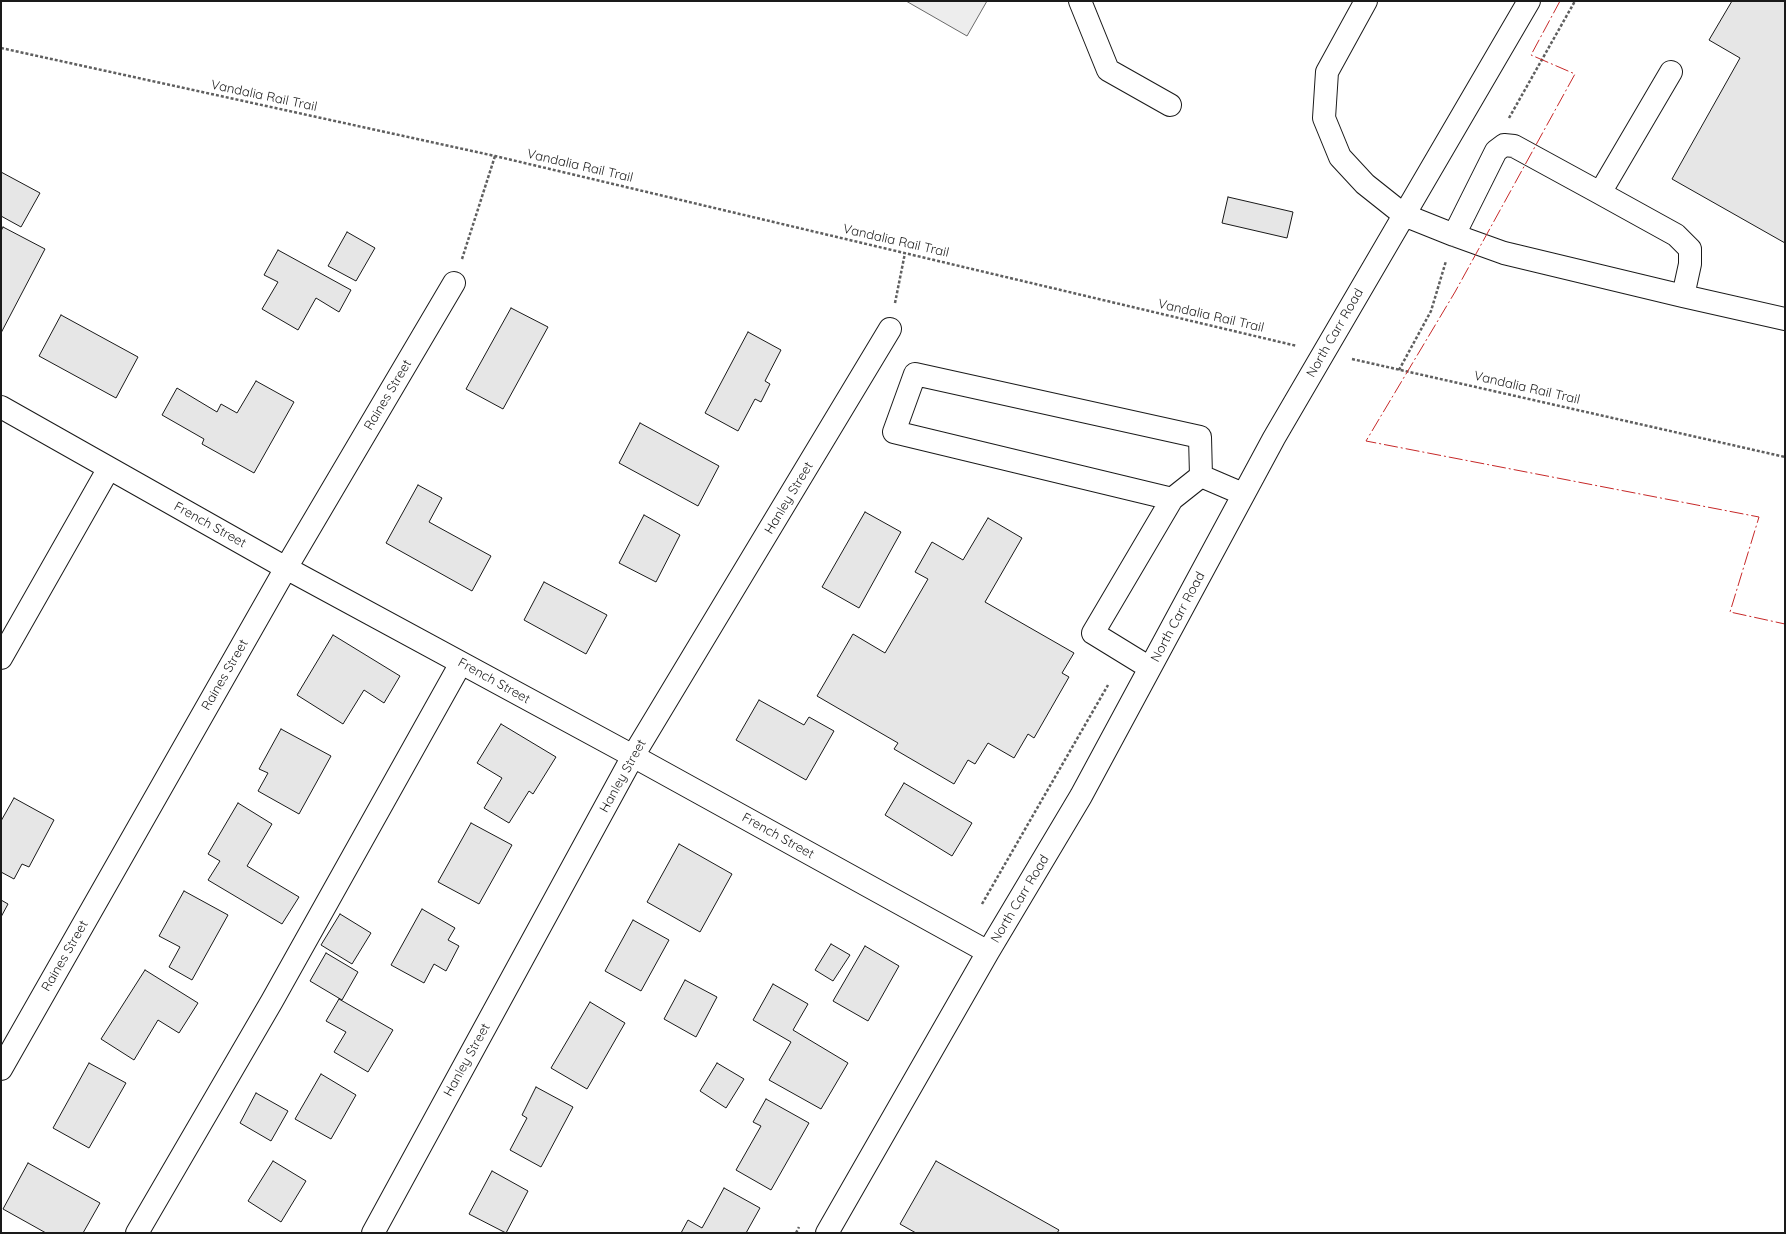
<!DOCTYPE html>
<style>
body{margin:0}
#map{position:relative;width:1786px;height:1234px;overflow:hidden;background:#fff;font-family:Quicksand,sans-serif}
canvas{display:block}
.frame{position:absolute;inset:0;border:2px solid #1a1a1a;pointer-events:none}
</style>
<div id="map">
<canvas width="1786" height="1234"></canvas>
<div class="frame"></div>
</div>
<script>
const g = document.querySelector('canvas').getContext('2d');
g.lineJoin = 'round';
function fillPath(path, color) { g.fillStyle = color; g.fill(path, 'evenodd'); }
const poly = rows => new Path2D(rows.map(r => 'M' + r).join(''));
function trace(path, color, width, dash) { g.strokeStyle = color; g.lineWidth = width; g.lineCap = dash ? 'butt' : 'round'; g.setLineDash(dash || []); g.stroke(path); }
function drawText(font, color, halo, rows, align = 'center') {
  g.font = font + ' Quicksand,sans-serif'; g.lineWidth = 3; g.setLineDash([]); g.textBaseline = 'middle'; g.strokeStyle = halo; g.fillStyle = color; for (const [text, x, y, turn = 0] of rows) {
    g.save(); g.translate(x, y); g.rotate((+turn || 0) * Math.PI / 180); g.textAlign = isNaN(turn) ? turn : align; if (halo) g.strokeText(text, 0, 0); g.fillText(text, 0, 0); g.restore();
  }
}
const parking = poly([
 [906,1,987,1,967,36,906,1]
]);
fillPath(parking, '#ededed');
trace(parking, '#6a6a6a', 1);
const building = poly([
 [1732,1,1785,1,1785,243,1672,179,1740,58,1709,40,1732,1],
 [1,172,40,193,21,227,1,216,1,172],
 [1228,197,1293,212,1287,238,1222,223,1228,197],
 [3,227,45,249,1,333,1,231,3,227],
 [347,232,375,248,356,281,328,266,347,232],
 [278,250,351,290,339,312,316,298,298,330,262,309,278,282,264,275,278,250],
 [511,308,548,327,503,409,466,389,511,308],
 [61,315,138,357,116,398,39,356,61,315],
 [748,332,781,350,765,381,770,384,761,402,755,399,738,431,705,413,748,332],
 [256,381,294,402,254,473,202,444,204,439,162,415,177,388,217,412,221,404,237,413,256,381],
 [640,423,719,466,698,506,619,463,640,423],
 [418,485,442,498,429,522,491,556,472,591,386,543,418,485],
 [865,512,901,532,859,608,822,587,865,512],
 [644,515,680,535,656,582,619,563,644,515],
 [988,518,1022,538,985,602,1074,653,1062,673,1069,677,1034,738,1028,734,1014,758,988,743,975,764,968,760,954,784,894,749,898,743,817,696,853,634,885,653,928,579,915,572,932,542,963,560,988,518],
 [544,582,607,615,586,654,524,620,544,582],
 [333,635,400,676,384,703,364,690,343,724,297,695,333,635],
 [759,700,804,725,809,717,834,731,806,780,736,740,759,700],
 [501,724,556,757,533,794,529,791,509,823,484,808,502,778,477,763,501,724],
 [281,729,331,756,299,814,258,791,268,773,259,769,281,729],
 [904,783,972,823,952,856,885,815,904,783],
 [14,798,54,820,29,867,22,864,14,879,1,872,1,821,14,798],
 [238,803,272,824,247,866,299,897,282,924,208,880,220,861,208,854,238,803],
 [471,823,512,845,479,904,438,882,471,823],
 [679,844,732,874,700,932,647,902,679,844],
 [184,891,228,915,192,980,169,967,180,947,159,936,184,891],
 [1,900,8,904,1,917,1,900],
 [422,909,455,928,448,940,459,946,446,971,434,964,424,983,391,965,422,909],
 [340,914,371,933,352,964,321,945,340,914],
 [633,920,669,940,641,991,605,971,633,920],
 [831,944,850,955,833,981,815,970,831,944],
 [865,946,899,966,868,1021,833,1001,865,946],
 [326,953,358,972,342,1000,310,981,326,953],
 [145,970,198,1003,179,1033,158,1020,134,1060,101,1039,145,970],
 [685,980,717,997,696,1037,664,1019,685,980],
 [773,984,808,1004,793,1030,848,1063,821,1109,769,1080,791,1042,753,1020,773,984],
 [339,999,393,1030,368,1072,334,1052,346,1032,326,1021,339,999],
 [590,1002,625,1023,587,1089,551,1068,590,1002],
 [89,1063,126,1083,89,1148,53,1128,89,1063],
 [717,1063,744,1079,726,1108,700,1091,717,1063],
 [321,1074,356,1095,331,1139,295,1119,321,1074],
 [536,1087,573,1107,541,1167,510,1150,527,1118,522,1115,536,1087],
 [256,1093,288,1111,271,1141,240,1123,256,1093],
 [766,1099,809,1123,771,1190,736,1170,761,1126,753,1122,766,1099],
 [273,1161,306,1181,281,1222,248,1201,273,1161],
 [936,1161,1059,1230,1057,1233,916,1233,900,1224,936,1161],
 [28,1163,100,1203,83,1233,46,1233,3,1209,28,1163],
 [492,1171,528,1191,506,1233,469,1214,492,1171],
 [724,1188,760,1208,746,1233,681,1233,688,1220,702,1228,724,1188]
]);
fillPath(building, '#e6e6e6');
trace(building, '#1a1a1a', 1);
const minor = poly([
 [1080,1,1108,70,1170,105],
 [1366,1,1327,72,1324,118,1340,157,1365,184,1404,215,1454,235,1504,253,1683,296,1785,319],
 [1600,193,1676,235,1690,249,1690,264,1683,296],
 [1454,235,1496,151,1504,145,1514,146,1600,193,1671,72],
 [1,407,286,568,633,756,988,952],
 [1201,476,1172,499,894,432,915,374,1200,437,1201,476,1243,494],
 [1,658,109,468],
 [1150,668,1093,633,1172,499],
 [1,1069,286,568,454,283],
 [137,1233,272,1001,461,663],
 [373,1233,633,756,890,329],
 [827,1233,988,952,1081,796,1274,438,1529,1]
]);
trace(minor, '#1a1a1a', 24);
trace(poly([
 [1,48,495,156,1297,346],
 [1509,118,1575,1],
 [462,259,495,156],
 [895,303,905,253],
 [1352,359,1785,457],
 [1399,370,1431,311,1446,261],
 [982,904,1108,685],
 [796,1233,799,1227]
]), '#5f5f5f', 2.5, [3, 2]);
trace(minor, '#fff', 22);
trace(poly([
 [1560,1,1531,55,1575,74,1455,292,1366,441,1759,517,1730,612,1785,624]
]), '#c62828', 1, [14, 3, 2, 3]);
drawText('13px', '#1a1a1a', '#fff', [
 ["Vandalia Rail Trail",264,96,12],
 ["Vandalia Rail Trail",580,166,13],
 ["Vandalia Rail Trail",896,241,13],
 ["Vandalia Rail Trail",1211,316,13],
 ["North Carr Road",1335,333,-60],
 ["Vandalia Rail Trail",1527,388,13],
 ["Raines Street",388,395,-59],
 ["Hanley Street",789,498,-59],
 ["French Street",210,525,29],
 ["North Carr Road",1178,617,-62],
 ["Raines Street",225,675,-60],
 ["French Street",494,681,29],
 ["Hanley Street",623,776,-61],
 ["French Street",778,836,29],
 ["North Carr Road",1020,899,-59],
 ["Raines Street",65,956,-60],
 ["Hanley Street",467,1060,-61]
]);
</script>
